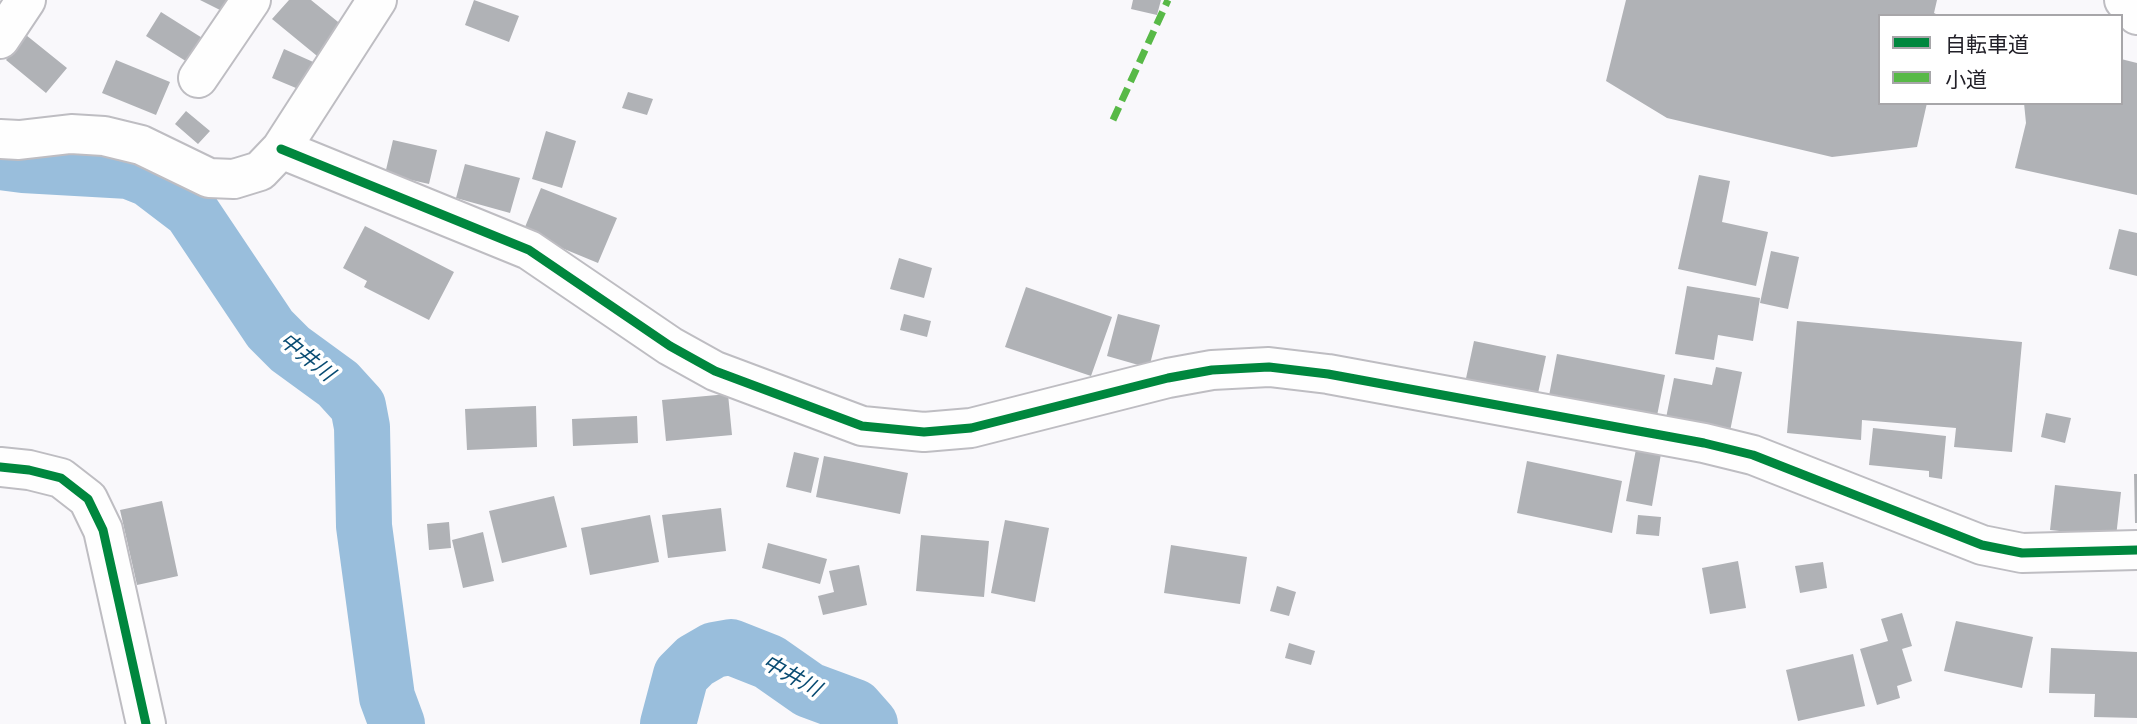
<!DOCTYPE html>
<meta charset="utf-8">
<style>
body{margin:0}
#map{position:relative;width:2137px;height:724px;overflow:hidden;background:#f9f8fb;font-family:"DejaVu Sans","Noto Sans JP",sans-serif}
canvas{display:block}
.legend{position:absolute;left:1878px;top:14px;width:245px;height:91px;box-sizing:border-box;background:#fff;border:2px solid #a7a6a9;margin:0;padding:9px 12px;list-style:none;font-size:21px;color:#222028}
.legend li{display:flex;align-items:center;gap:14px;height:35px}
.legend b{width:35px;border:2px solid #a7a6a9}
</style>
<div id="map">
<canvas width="2137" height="724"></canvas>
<ul class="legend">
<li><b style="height:9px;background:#00873e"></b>自転車道</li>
<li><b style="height:9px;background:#58b947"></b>小道</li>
</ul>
</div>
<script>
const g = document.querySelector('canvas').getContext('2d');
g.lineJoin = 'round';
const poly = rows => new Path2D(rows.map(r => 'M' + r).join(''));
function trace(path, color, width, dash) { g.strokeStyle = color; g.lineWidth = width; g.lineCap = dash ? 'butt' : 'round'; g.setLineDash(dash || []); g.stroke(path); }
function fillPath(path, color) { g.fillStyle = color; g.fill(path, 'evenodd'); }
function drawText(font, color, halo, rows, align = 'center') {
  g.font = font + ' "DejaVu Sans","Noto Sans JP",sans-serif'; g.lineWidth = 7; g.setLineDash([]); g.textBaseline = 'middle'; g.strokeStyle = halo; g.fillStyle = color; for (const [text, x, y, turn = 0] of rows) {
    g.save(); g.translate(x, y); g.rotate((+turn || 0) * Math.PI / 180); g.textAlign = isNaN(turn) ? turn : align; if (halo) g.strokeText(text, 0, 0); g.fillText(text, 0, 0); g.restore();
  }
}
trace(poly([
 [0,162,23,165,129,171,149,179,191,211,270,329,290,349,338,384,358,406,362,427,364,526,387,697,397,724],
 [668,724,681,675,695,661,714,650,731,647,769,662,809,690,855,707,870,724]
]), '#99bedc', 56);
fillPath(poly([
 [200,0,228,0,222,11],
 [289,0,311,0,348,30,322,60,272,19],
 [474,0,519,16,509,42,465,25],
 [1133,0,1161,0,1157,15,1131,9],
 [1626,0,1937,0,1934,13,1940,16,1880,16,1880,103,1927,103,1917,147,1832,157,1667,118,1606,81],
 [161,12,207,41,192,65,146,36],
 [26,35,67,68,46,93,6,60],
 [284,49,320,65,308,93,272,78],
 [2121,59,2137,63,2137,195,2015,168,2026,123,2024,103,2121,103],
 [116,60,170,82,156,115,102,93],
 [628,92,653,99,647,115,622,108],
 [186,111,210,131,198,144,175,124],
 [546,131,576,141,562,188,532,179],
 [393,140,437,150,429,184,385,174],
 [465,164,520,178,510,213,456,198],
 [1699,175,1730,181,1722,222,1768,232,1756,286,1678,269],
 [541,188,617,218,598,263,523,232],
 [365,226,454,272,429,320,364,287,367,281,343,268],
 [2119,229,2137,233,2137,276,2109,269],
 [1771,251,1799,257,1788,309,1760,303],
 [899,258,932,268,924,298,890,289],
 [1687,286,1760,298,1753,341,1718,335,1714,360,1675,354],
 [1026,287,1112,317,1091,376,1005,347],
 [904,314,931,321,927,337,900,330],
 [1118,314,1160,325,1149,368,1107,356],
 [1797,321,2022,342,2012,452,1954,447,1956,428,1862,420,1861,440,1787,433],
 [1474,341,1546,356,1537,398,1465,383],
 [1557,354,1665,375,1656,421,1548,401],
 [1716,367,1742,372,1729,436,1665,423,1674,378,1712,385],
 [728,394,732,435,666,441,662,400],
 [536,406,537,447,467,450,465,409],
 [2046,413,2071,418,2065,443,2041,437],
 [637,416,638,443,573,446,572,419],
 [1873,428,1946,436,1942,479,1929,477,1929,471,1869,465],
 [1637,444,1662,448,1652,506,1626,501],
 [794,452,819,458,811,493,786,487],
 [824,456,908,473,900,514,816,497],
 [1527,461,1622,481,1612,533,1517,513],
 [2134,474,2137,474,2137,523,2135,523],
 [2055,485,2121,492,2116,537,2050,530],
 [554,496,567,547,502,563,489,511],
 [162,501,178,576,137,585,120,510],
 [721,508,726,551,668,558,662,515],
 [650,515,659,562,590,575,581,528],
 [1638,515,1661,517,1659,536,1636,534],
 [1005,520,1049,528,1035,602,991,593],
 [449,522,451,548,429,550,427,524],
 [483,532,494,581,463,588,452,540],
 [921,535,989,541,984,597,916,591],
 [768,543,827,559,820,584,762,568],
 [1171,545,1247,557,1240,604,1164,593],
 [1738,561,1746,608,1710,614,1702,568],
 [1823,562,1827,588,1800,593,1795,566],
 [859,565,867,605,823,615,818,596,834,592,829,571],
 [1277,586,1296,592,1289,616,1270,611],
 [1902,613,1912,646,1902,649,1912,681,1897,686,1900,698,1877,705,1860,649,1888,641,1881,619],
 [1956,621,2033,637,2022,688,1944,671],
 [1289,643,1315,651,1311,665,1285,658],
 [2051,648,2137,652,2137,718,2094,717,2095,694,2049,693],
 [1853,654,1865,706,1798,721,1786,670]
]), '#b0b2b6');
const minor = poly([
 [2124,0,2137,15],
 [0,39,26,0],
 [198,78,251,0],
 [0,139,19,140,71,134,104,136,141,145,209,178,234,179,260,171,281,149,377,0],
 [281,149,529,250,670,346,715,371,862,426,924,432,971,428,1168,378,1212,370,1269,367,1328,374,1704,443,1753,455,1982,545,2022,553,2137,550],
 [0,467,29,470,61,478,88,499,103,530,146,724]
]);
trace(minor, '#bebdc2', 42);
trace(minor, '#fefefe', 38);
trace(poly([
 [1113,120,1168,0]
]), '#58b947', 7, [14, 7]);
trace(poly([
 [281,149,529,250,670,346,715,371,862,426,924,432,971,428,1168,378,1212,370,1269,367,1328,374,1704,443,1753,455,1982,545,2022,553,2137,550],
 [0,467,29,470,61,478,88,499,103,530,146,724]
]), '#00873e', 9);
drawText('italic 21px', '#084b72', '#fff', [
 ["中井川",306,358,39],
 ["中井川",791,677,29]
]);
</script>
